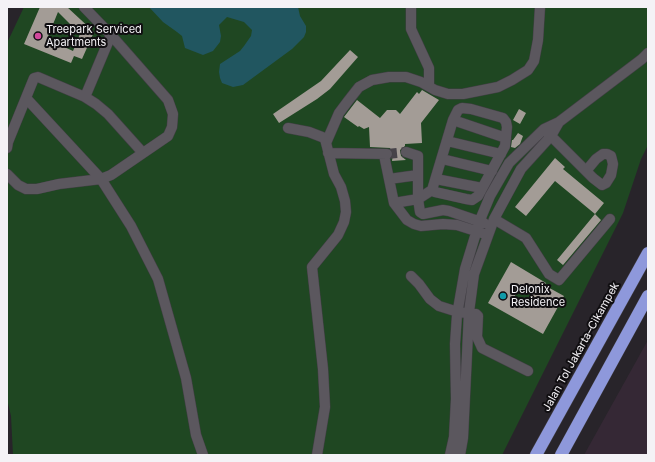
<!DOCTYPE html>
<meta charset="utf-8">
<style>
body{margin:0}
#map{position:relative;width:655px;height:462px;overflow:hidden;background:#28242a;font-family:Inter,sans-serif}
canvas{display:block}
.frame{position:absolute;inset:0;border:8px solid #f4f2f6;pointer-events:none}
</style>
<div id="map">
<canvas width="655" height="462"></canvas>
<div class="frame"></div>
</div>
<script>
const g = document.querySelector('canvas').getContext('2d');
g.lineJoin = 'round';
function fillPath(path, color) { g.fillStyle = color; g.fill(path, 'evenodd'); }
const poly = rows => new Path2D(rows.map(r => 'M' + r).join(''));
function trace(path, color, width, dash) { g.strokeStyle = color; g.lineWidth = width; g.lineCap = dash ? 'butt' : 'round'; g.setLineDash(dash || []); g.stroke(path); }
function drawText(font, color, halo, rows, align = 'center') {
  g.font = font + ' Inter,sans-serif'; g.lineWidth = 4; g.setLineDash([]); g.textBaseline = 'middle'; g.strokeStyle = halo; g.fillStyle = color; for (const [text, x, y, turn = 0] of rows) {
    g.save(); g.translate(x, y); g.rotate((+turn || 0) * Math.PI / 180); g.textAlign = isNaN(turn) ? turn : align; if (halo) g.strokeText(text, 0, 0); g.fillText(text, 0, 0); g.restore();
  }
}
fillPath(poly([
 [648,340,648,455,584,455]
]), '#352835');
fillPath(poly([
 [24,7,648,7,648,145,641,159,623,213,502,455,13,455,11,416,7,399,7,43]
]), '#1f4722');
fillPath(poly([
 [149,7,298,7,300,16,306,26,306,32,304,37,292,49,243,85,233,87,222,83,220,78,219,72,220,64,240,51,244,46,251,36,252,30,244,22,227,17,219,25,221,36,220,42,213,51,203,55,185,48,182,36,177,32,163,22]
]), '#215660');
fillPath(poly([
 [40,7,67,7,94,32,82,59,74,56,71,63,24,44],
 [58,12,80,34,73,51,47,39],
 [350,50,358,57,330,89,317,99,279,123,273,114,321,81],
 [422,90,439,100,421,123,422,143,405,144,405,146,400,150,401,156,406,160,392,161,393,154,390,148,370,147,369,127,364,129,359,126,358,127,344,117,357,100,380,118,387,110,396,110,400,114,417,92,419,94],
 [519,109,526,113,520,124,513,120],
 [518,133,523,136,520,144,515,148,511,147,512,140,513,140],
 [555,158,565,167,563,169,604,203,595,214,555,181,526,216,515,207],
 [595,214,601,220,563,265,557,260],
 [511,262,546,283,544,285,564,296,543,334,488,303],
 [521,285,533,292,523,308,512,301]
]), '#a39c96');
trace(poly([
 [387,154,406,152]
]), '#474349', 10, [10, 5]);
const minor = poly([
 [411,7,411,29,429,68,429,86],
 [85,97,111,35],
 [26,98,101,179,131,226,158,279,186,378,196,435,203,455],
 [453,120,506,138],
 [288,128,309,132,322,137,325,139,334,174,341,187,345,201,346,212,344,222,338,235,312,267,323,369,325,407,317,455],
 [547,132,593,178,602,185,606,183,611,175,613,164,611,156,607,154,603,154,596,159,586,171],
 [447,141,501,154],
 [326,143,339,113,348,101,359,87,372,80,389,77,406,77,421,82,435,90,448,94,463,94,498,87,512,80,528,70,534,61,538,40,540,7],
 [7,148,8,142,34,78,38,77,85,97,96,104,108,114,143,153],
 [406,152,418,156,418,199,420,212,423,214,443,210,449,211,484,223],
 [328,153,387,154],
 [384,155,394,203,407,220,414,224,421,226,443,224,457,225,482,233],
 [442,159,492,171],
 [7,174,18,185,26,189,37,189,59,184,101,179,111,175,168,136,172,127,173,114,168,100,111,35,84,7],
 [389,179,418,175],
 [436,179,482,188],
 [394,203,418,199,432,190,453,120,458,110,462,108,471,109,503,118,506,122,507,127,505,146,478,196,472,200,466,199,435,192,432,190],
 [494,219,526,238,549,274,559,280,610,219],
 [411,276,419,284,430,299,439,306,458,312,476,314,478,316,477,337,482,348,528,371],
 [450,455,454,437,456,399,455,344,457,315,465,269,480,220,490,196,509,163,544,129,559,122,642,59,648,53],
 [460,455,463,438,469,312,474,274,494,219,521,169,551,136,559,122]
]);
const highway = poly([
 [536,455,648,253],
 [561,455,648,296]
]);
trace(minor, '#423f45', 11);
trace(highway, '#423f45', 13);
trace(minor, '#5b575e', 10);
trace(highway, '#8e98db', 12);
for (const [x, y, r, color] of [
 [38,36,4,"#d1479c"],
 [503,296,4,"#0f9aa8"]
]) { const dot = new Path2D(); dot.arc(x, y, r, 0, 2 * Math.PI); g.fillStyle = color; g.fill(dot); trace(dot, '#100e11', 1.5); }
drawText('11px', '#f4f2f6', '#100e11', [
 ["Treepark Serviced",46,30],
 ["Apartments",46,43],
 ["Delonix",511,290],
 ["Residence",511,303]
], 'left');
drawText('11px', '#f4f2f6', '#100e11', [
 ["Jalan Tol Jakarta–Cikampek",581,347,-61]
]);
</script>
